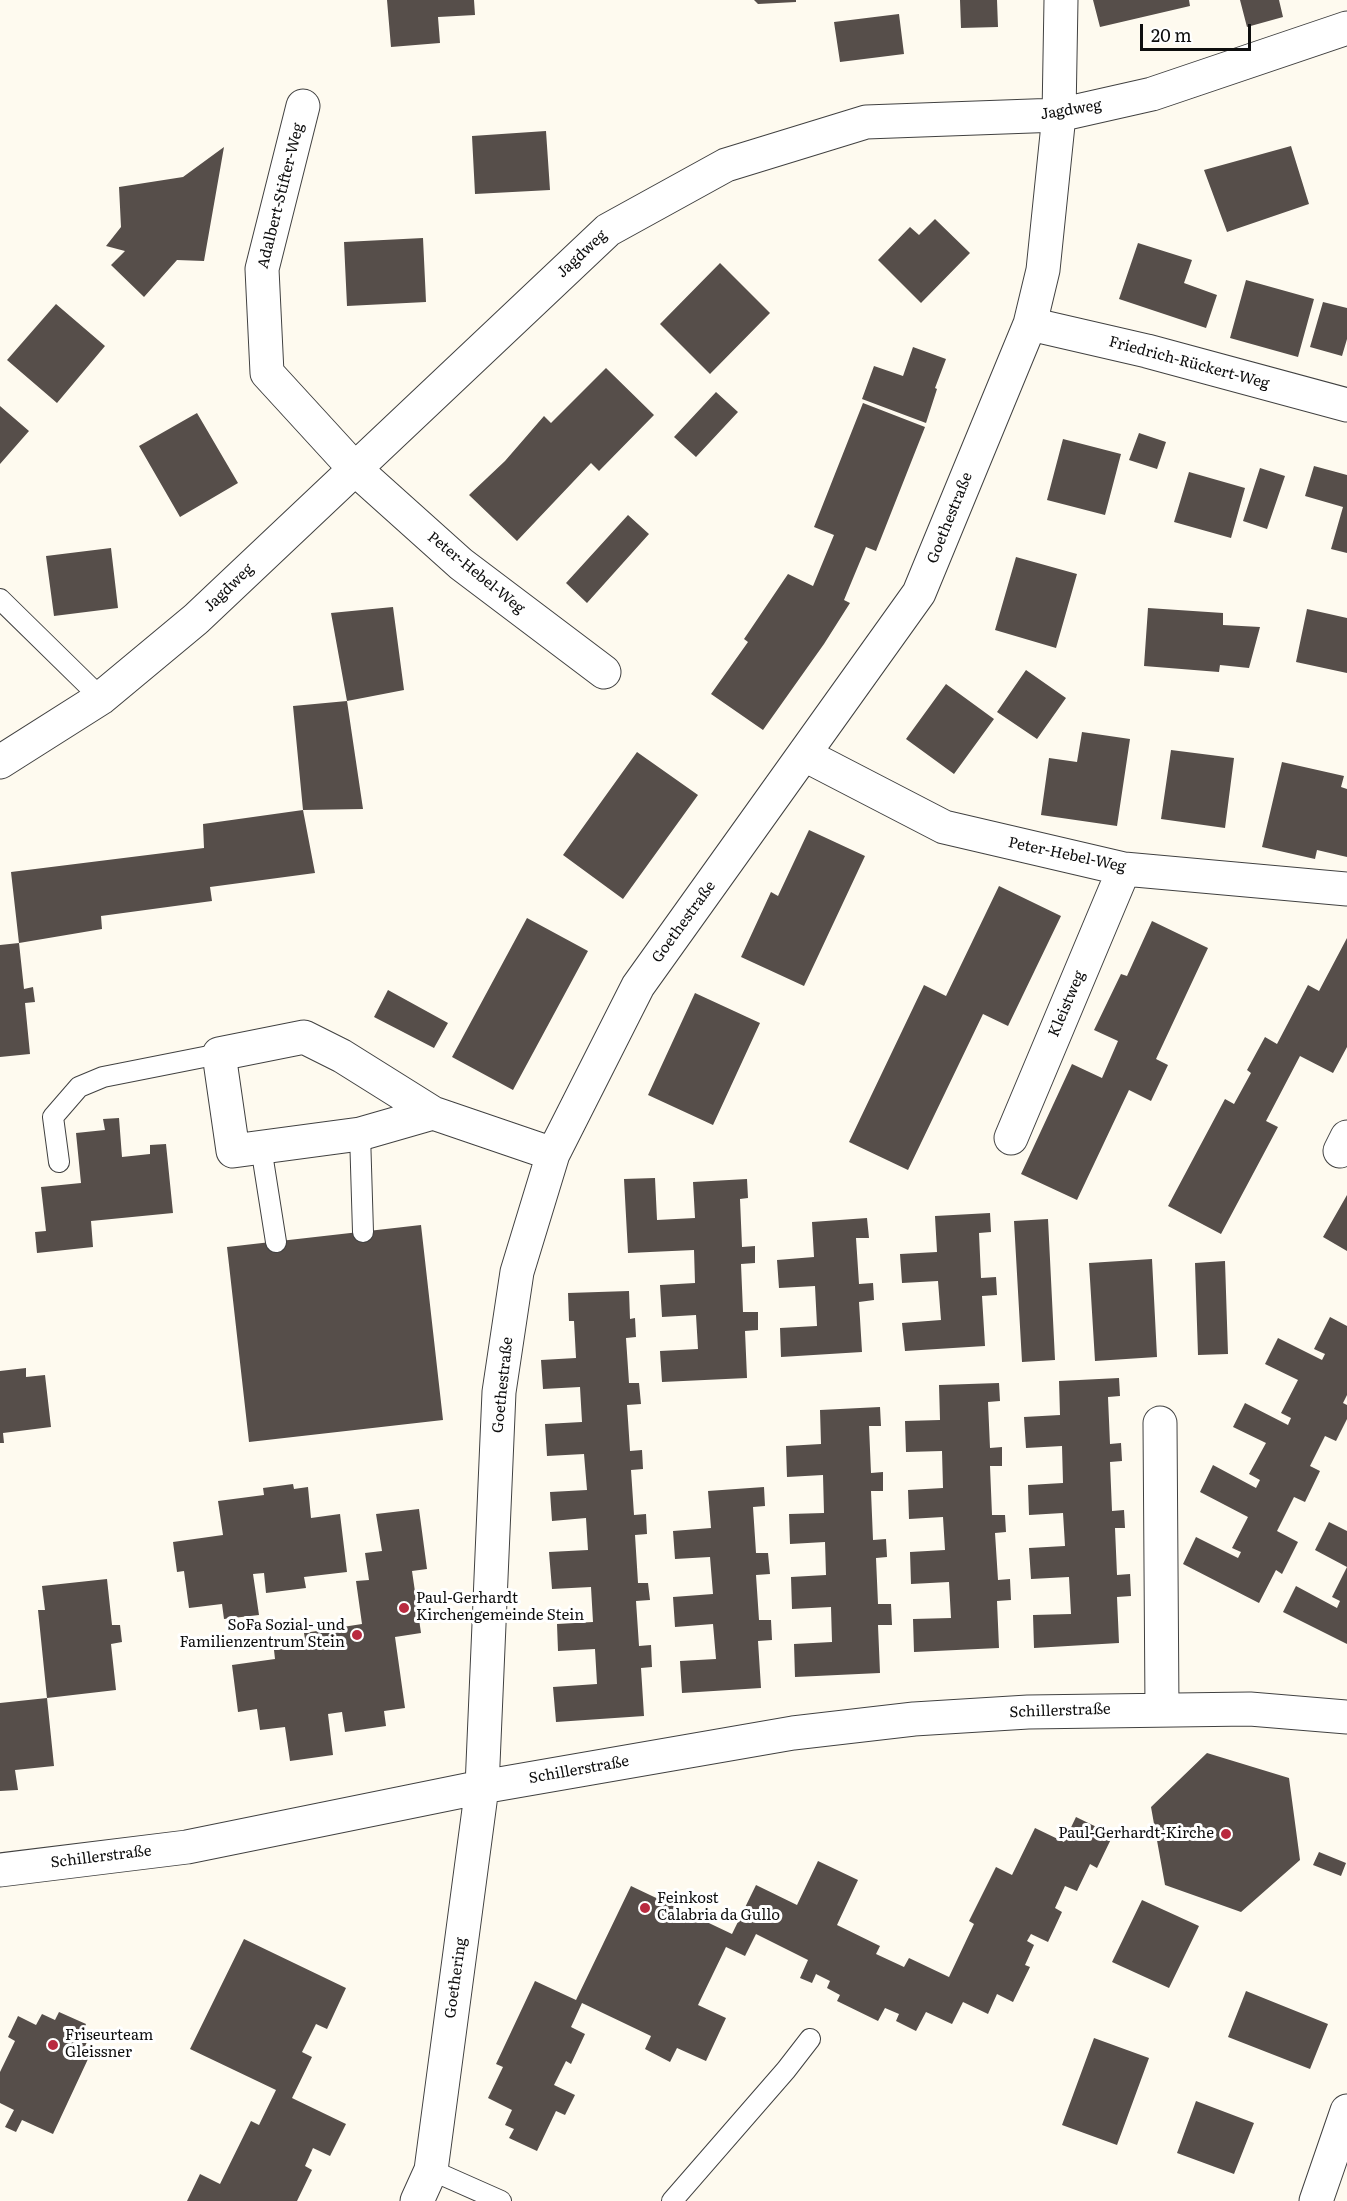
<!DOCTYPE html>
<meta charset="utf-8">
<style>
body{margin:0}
#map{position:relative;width:1347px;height:2201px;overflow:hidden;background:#fefaef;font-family:Literata,serif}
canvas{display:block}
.scale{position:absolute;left:1140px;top:24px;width:111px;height:27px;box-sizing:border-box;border:3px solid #0e0e0e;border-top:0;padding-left:8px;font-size:18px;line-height:21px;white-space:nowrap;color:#0e0e0e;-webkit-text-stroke:4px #fff;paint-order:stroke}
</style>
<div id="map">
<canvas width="1347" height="2201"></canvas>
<div class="scale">20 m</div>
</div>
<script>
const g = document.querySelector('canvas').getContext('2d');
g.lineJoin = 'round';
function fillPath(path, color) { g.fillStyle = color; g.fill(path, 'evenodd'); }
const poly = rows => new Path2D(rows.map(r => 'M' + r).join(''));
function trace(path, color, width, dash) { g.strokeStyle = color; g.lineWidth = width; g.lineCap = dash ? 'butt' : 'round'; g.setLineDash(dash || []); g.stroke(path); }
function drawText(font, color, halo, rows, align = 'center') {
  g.font = font + ' Literata,serif'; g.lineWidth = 6; g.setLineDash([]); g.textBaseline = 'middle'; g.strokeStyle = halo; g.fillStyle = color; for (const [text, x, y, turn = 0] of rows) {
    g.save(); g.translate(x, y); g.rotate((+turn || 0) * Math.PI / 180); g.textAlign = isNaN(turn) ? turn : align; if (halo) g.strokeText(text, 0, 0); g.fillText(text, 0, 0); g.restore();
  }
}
fillPath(poly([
 [387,0,474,0,475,15,438,17,440,43,391,47],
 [754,0,796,0,796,2,758,4],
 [960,0,997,0,998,27,961,28],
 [1093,0,1189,0,1190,6,1100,27],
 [1240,0,1279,0,1283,17,1247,27],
 [899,14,904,54,840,62,834,22],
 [546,131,550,190,475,194,472,136],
 [1291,146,1309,204,1227,232,1204,170],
 [224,147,204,261,177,260,144,297,111,265,125,251,106,246,121,227,119,187,183,177],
 [935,219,970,253,921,303,878,260,910,227,919,235],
 [423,238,426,302,347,306,344,242],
 [1138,243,1192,260,1184,283,1217,295,1206,328,1119,299],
 [720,263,770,313,710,374,660,324],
 [1246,280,1314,299,1298,357,1230,338],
 [1323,302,1347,308,1347,339,1342,356,1310,347],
 [56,304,105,346,57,403,7,360],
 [913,347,946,359,935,388,937,389,926,423,862,399,874,366,903,376],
 [606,368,654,415,599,471,591,463,517,541,469,495,505,461,544,416,551,423],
 [716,392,738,412,696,457,674,437],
 [863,403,925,427,876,551,866,547,844,600,850,603,824,644,763,730,711,694,748,642,744,639,788,574,813,586,834,535,814,527],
 [0,406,29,431,0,464],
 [197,413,238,483,180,517,139,446],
 [1139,433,1166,442,1157,469,1129,460],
 [1063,439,1121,454,1105,515,1047,500],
 [1314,466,1347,475,1347,553,1331,549,1343,507,1305,496],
 [1260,468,1285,476,1267,529,1243,521],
 [1189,472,1245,488,1231,538,1174,522],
 [628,515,649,534,587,603,566,583],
 [111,548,118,608,54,616,46,556],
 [1016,557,1077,574,1056,648,995,630],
 [393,607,404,690,347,701,363,809,303,810,293,706,347,701,331,613],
 [1148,608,1223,613,1223,625,1260,627,1249,668,1220,665,1219,672,1144,666],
 [1307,609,1347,618,1347,673,1296,662],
 [1026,670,1066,698,1037,739,997,712],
 [946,684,994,719,954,774,906,739],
 [1082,732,1130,739,1117,826,1041,815,1049,758,1077,762],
 [1171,750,1234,758,1225,828,1161,819],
 [637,752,698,795,623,899,563,855],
 [1282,762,1344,776,1341,787,1347,789,1347,857,1317,850,1315,859,1262,847],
 [303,810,315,873,210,887,212,901,101,916,102,929,19,943,24,989,33,987,35,1002,25,1003,30,1054,0,1057,0,945,19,943,11,872,204,848,203,824],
 [809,830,865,856,804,986,741,957,771,892,778,896],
 [999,886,1061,916,1008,1026,983,1014,908,1170,849,1142,924,985,946,996],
 [527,918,588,951,513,1090,452,1057],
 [1152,921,1208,948,1156,1059,1168,1065,1151,1101,1129,1090,1077,1200,1021,1174,1072,1064,1102,1078,1118,1041,1094,1030,1121,974,1127,976],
 [1347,938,1347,1047,1333,1073,1300,1056,1266,1121,1278,1127,1221,1234,1168,1206,1225,1099,1234,1104,1251,1073,1247,1070,1265,1037,1277,1044,1308,985,1319,991],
 [388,990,448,1023,434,1048,374,1017],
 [695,993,760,1023,713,1125,648,1095],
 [119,1118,122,1157,150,1154,150,1145,166,1144,173,1213,91,1221,93,1247,37,1253,35,1232,46,1231,41,1187,81,1183,76,1133,105,1130,103,1119],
 [655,1178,657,1220,695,1218,693,1182,747,1179,748,1198,740,1199,742,1247,755,1246,755,1263,741,1264,743,1312,758,1312,758,1330,745,1331,747,1378,662,1382,660,1351,698,1349,696,1315,662,1317,660,1285,695,1283,694,1250,628,1253,624,1179],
 [1347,1195,1347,1251,1323,1237],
 [990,1213,991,1232,979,1233,981,1278,996,1277,997,1295,982,1296,985,1346,905,1351,902,1323,941,1320,938,1281,902,1283,900,1254,937,1252,935,1216],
 [867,1218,869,1238,856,1238,859,1284,873,1283,874,1300,859,1302,862,1352,781,1357,780,1328,817,1326,815,1286,779,1288,777,1260,814,1257,812,1222],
 [1048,1219,1055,1360,1022,1362,1014,1221],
 [421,1225,443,1420,249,1442,227,1247],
 [1152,1259,1157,1357,1095,1361,1089,1263],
 [1225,1261,1228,1354,1198,1355,1195,1263],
 [629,1291,630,1319,635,1318,636,1337,626,1338,629,1383,639,1383,641,1404,627,1405,630,1451,642,1450,643,1469,631,1470,634,1515,646,1514,647,1534,635,1535,638,1583,648,1583,650,1600,636,1601,639,1646,651,1645,652,1667,641,1668,644,1716,556,1722,553,1687,597,1684,595,1649,558,1651,557,1624,593,1622,591,1587,552,1589,549,1552,588,1550,586,1518,552,1521,550,1492,587,1490,584,1454,547,1456,545,1424,582,1422,580,1387,543,1389,541,1360,576,1358,574,1321,569,1321,568,1293],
 [1330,1317,1347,1326,1347,1395,1343,1403,1347,1405,1347,1419,1336,1441,1325,1436,1310,1466,1320,1471,1305,1502,1294,1497,1277,1531,1298,1542,1282,1574,1276,1570,1259,1603,1183,1564,1196,1537,1238,1558,1241,1552,1232,1548,1248,1517,1200,1492,1213,1465,1256,1488,1260,1480,1249,1474,1266,1443,1233,1427,1245,1403,1288,1425,1291,1418,1281,1413,1298,1380,1265,1364,1278,1338,1322,1360,1325,1354,1314,1349],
 [26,1368,26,1377,45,1375,51,1427,3,1433,4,1443,0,1443,0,1371],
 [1119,1378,1120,1396,1108,1397,1110,1444,1121,1443,1122,1461,1110,1462,1112,1511,1124,1510,1125,1528,1115,1528,1117,1575,1130,1574,1131,1596,1117,1597,1119,1643,1034,1648,1033,1615,1071,1614,1069,1577,1031,1579,1029,1548,1065,1546,1063,1513,1029,1515,1028,1485,1063,1483,1062,1446,1026,1448,1024,1417,1060,1415,1059,1381],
 [999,1383,1000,1401,988,1402,990,1448,1002,1447,1002,1466,990,1466,992,1515,1005,1515,1006,1532,995,1533,998,1580,1010,1579,1011,1600,997,1601,999,1648,914,1652,913,1619,951,1618,949,1582,911,1584,910,1552,945,1550,943,1517,909,1519,908,1490,943,1488,942,1451,906,1452,905,1421,940,1420,939,1385],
 [880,1407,881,1426,869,1426,871,1473,883,1472,883,1491,871,1491,873,1540,886,1539,887,1557,876,1558,878,1604,891,1604,892,1625,878,1625,880,1673,795,1677,794,1644,832,1642,831,1607,792,1609,791,1577,826,1575,825,1542,790,1544,789,1514,824,1513,823,1475,787,1477,786,1446,821,1444,820,1410],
 [293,1484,294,1489,308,1487,311,1518,340,1514,347,1572,304,1577,306,1588,266,1593,264,1573,253,1574,259,1615,224,1619,222,1604,189,1608,184,1571,177,1572,173,1542,223,1535,218,1501,264,1495,263,1488],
 [764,1487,765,1506,753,1507,756,1553,768,1553,770,1574,756,1575,759,1620,771,1620,772,1640,758,1641,761,1688,682,1693,680,1661,716,1659,713,1624,675,1627,673,1597,713,1594,710,1557,675,1559,673,1531,711,1528,708,1491],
 [419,1509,427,1569,412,1571,421,1633,395,1637,405,1708,384,1711,386,1726,345,1732,342,1712,328,1714,333,1755,290,1761,285,1727,260,1730,257,1709,238,1712,232,1665,275,1659,274,1650,306,1646,304,1633,362,1624,356,1581,369,1580,365,1553,382,1551,376,1514],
 [1329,1522,1347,1531,1347,1644,1283,1612,1296,1586,1337,1608,1340,1601,1332,1597,1347,1567,1315,1550],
 [107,1579,112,1625,120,1625,122,1642,111,1644,116,1690,47,1698,38,1610,45,1610,42,1586],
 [47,1698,54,1766,15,1770,18,1790,0,1791,0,1703],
 [1207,1753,1289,1778,1300,1860,1241,1912,1165,1885,1151,1807],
 [1076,1817,1113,1835,1097,1868,1090,1864,1077,1891,1065,1886,1055,1908,1062,1912,1048,1942,1031,1934,1027,1941,1034,1945,1025,1965,1030,1967,1013,2002,997,1994,988,2014,963,2002,952,2024,926,2012,916,2031,896,2021,899,2014,885,2008,878,2021,837,2001,840,1995,827,1988,830,1981,816,1974,812,1983,800,1978,808,1960,756,1934,745,1956,726,1947,698,2005,726,2018,706,2061,677,2048,670,2062,645,2049,651,2036,582,2003,571,2027,585,2034,571,2064,566,2061,554,2085,575,2095,565,2115,556,2111,537,2151,509,2138,514,2129,505,2125,512,2110,488,2098,503,2067,496,2064,535,1981,576,2000,631,1886,732,1934,756,1885,797,1905,818,1861,858,1880,837,1925,880,1946,876,1954,904,1967,909,1958,949,1977,974,1924,969,1921,996,1867,1012,1875,1035,1828,1064,1842],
 [1319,1852,1346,1863,1341,1876,1313,1865],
 [1142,1900,1199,1926,1169,1988,1112,1962],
 [244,1939,346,1988,327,2029,316,2024,302,2052,312,2057,292,2098,346,2124,330,2156,313,2148,305,2166,312,2170,297,2201,187,2201,200,2174,220,2184,251,2121,259,2125,276,2090,190,2049],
 [1246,1991,1328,2024,1310,2069,1228,2037],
 [59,2012,86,2024,80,2038,87,2042,81,2055,88,2059,53,2134,22,2120,16,2132,5,2127,14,2110,0,2103,0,2072,15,2041,8,2037,18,2016,36,2025,42,2014,55,2020],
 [1094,2038,1149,2058,1117,2145,1062,2125],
 [1196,2101,1254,2123,1234,2174,1177,2153]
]), '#564e4a');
const lane = poly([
 [0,599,101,698],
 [360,1134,363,1232],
 [261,1147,276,1242],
 [59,1162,53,1117,79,1087,103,1077,219,1054],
 [431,2170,501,2201],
 [672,2201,786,2070,810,2039]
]);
const street = poly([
 [303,106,262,269,267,373,354,468,461,564,604,672],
 [1030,324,1147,351,1347,405],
 [805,755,944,827,1124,869,1347,889],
 [0,762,101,698,196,619,608,230,726,165,866,122,1059,115,1152,94,1347,28],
 [433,1113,360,1134,233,1151,219,1054,304,1037,342,1056,433,1113,553,1154],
 [1011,1138,1124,869],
 [1340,1151,1347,1137],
 [1160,1423,1162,1709],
 [0,1870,187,1847,482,1787,793,1733,914,1719,1028,1712,1250,1709,1347,1717],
 [417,2201,431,2170,482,1787,499,1392,517,1272,553,1154,638,986,919,593,1030,324,1043,270,1059,115,1061,0],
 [1316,2201,1347,2111]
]);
trace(lane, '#414141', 22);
trace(street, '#414141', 35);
trace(lane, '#fff', 20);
trace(street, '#fff', 33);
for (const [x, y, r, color] of [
 [404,1608,6,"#b92a3f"],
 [357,1635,6,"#b92a3f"],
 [1226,1834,6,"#b92a3f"],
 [645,1908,6,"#b92a3f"],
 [53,2045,6,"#b92a3f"]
]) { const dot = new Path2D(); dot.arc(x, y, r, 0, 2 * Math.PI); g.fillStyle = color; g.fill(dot); trace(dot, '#fff', 2); }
drawText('15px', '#0e0e0e', '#fff', [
 ["Jagdweg",1071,110,-9],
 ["Adalbert-Stifter-Weg",281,196,-76],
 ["Jagdweg",582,254,-43],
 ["Friedrich-Rückert-Weg",1189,363,15],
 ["Goethestraße",950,518,-68],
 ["Peter-Hebel-Weg",476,573,39],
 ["Jagdweg",229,588,-44],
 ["Peter-Hebel-Weg",1067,855,12],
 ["Goethestraße",684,922,-54],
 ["Kleistweg",1067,1004,-67],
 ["Goethestraße",503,1385,-84],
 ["Schillerstraße",1060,1711,-2],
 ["Schillerstraße",579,1770,-10],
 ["Schillerstraße",101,1857,-7],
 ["Goethering",456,1978,-82]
]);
drawText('15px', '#0e0e0e', '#fff', [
 ["Paul-Gerhardt",416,1599],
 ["Kirchengemeinde Stein",416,1616],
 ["SoFa Sozial- und",345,1626,"right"],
 ["Familienzentrum Stein",345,1643,"right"],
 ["Paul-Gerhardt-Kirche",1214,1834,"right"],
 ["Feinkost",657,1899],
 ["Calabria da Gullo",657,1916],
 ["Friseurteam",65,2036],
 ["Gleissner",65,2053]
], 'left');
</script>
